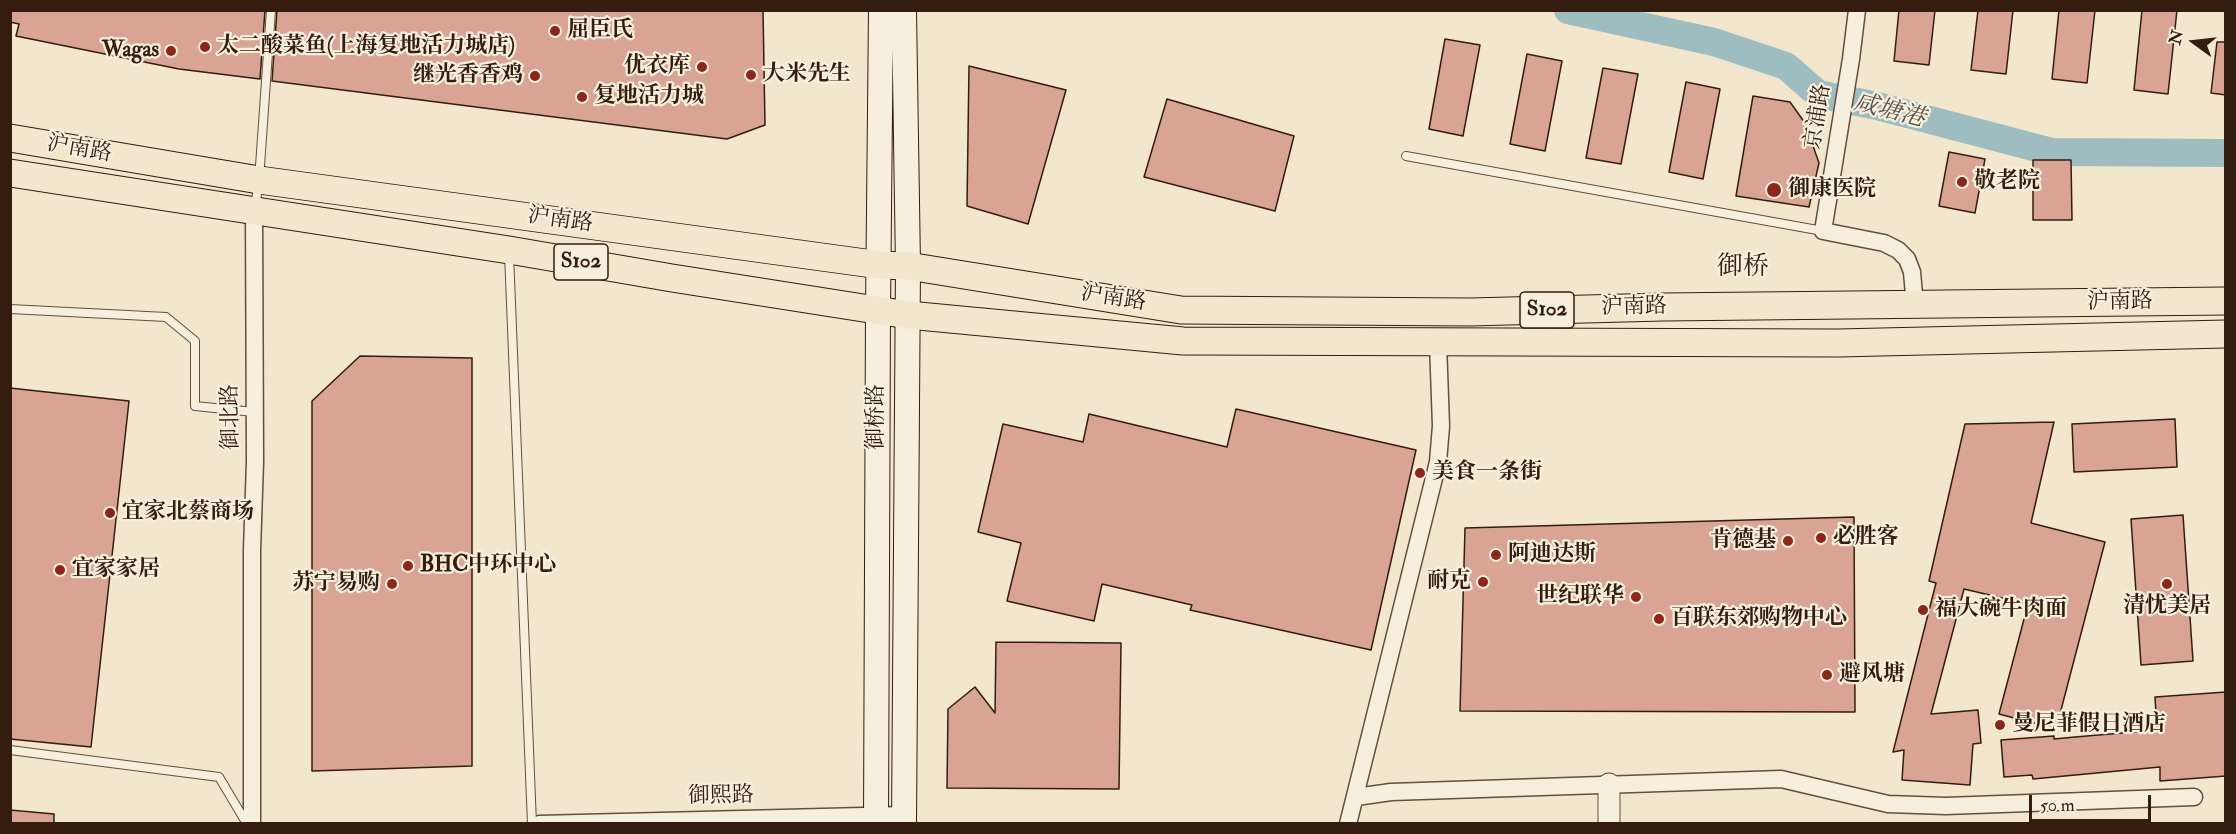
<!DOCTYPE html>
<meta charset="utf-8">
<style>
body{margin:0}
#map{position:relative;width:2236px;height:834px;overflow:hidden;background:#f2e6cc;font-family:"IM FELL Double Pica",serif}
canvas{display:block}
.frame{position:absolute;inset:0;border:12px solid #341c0e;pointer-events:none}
.north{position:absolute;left:2164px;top:12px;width:60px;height:60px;-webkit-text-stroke:4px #f7efde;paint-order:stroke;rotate:285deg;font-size:16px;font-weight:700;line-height:24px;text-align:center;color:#341c0e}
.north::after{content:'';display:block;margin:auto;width:21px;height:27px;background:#341c0e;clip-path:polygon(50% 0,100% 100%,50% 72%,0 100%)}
.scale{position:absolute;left:2029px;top:795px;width:122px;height:27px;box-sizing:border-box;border:3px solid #341c0e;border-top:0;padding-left:8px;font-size:18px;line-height:21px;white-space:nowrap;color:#341c0e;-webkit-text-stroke:4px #f7efde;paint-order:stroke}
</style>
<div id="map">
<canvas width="2236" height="834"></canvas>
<div class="frame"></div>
<div class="north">N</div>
<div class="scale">50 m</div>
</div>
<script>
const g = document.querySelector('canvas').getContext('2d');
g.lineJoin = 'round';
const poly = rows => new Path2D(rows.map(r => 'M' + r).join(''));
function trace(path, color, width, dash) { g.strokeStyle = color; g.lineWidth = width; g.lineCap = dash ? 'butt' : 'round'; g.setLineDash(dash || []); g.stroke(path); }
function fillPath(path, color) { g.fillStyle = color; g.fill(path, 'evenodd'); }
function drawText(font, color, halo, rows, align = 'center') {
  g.font = font + ' "IM FELL Double Pica","Noto Serif SC",serif'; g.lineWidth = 4.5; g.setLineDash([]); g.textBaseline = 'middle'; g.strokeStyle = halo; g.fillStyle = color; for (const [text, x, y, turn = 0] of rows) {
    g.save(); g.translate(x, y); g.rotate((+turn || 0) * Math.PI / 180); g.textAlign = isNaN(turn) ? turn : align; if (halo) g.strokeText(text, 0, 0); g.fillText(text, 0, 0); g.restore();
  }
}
trace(poly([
 [1568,10,1714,42,1786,66,1818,94,1877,106,2052,152,2226,153]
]), '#9ebdc0', 28);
const building = poly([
 [10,10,265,10,260,79,179,69,16,36,19,24,10,22,10,10],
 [277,10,763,10,765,125,727,139,272,81,277,10],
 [1899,10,1935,10,1929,65,1894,61,1899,10],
 [1978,10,2013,10,2006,74,1971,70,1978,10],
 [2059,10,2095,10,2087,83,2052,79,2059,10],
 [2142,10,2177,10,2168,94,2134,90,2142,10],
 [1445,39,1480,45,1463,136,1429,129,1445,39],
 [2217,42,2226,42,2226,95,2211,93,2217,42],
 [1527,54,1562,61,1545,151,1510,144,1527,54],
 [969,66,1066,90,1028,224,967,206,969,66],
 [1603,68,1638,74,1621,164,1586,158,1603,68],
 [1686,82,1720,89,1703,179,1669,172,1686,82],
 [1753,96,1790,102,1805,123,1819,163,1809,207,1736,196,1753,96],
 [1167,99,1294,136,1275,211,1144,177,1167,99],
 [1949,152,1985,159,1975,213,1939,206,1949,152],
 [2033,160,2071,160,2072,220,2033,220,2033,160],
 [360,356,472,358,472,766,312,771,312,401,360,356],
 [10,388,129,401,91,747,10,739,10,388],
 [1236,409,1416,450,1371,650,1190,610,1192,605,1102,584,1094,621,1007,601,1021,543,978,532,1003,424,1083,442,1089,414,1227,447,1236,409],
 [2175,419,2177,467,2074,472,2072,424,2175,419],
 [2054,422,2031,523,2105,542,2056,729,1999,714,2028,604,1964,589,1931,714,1978,710,1981,743,1973,744,1970,785,1902,780,1904,750,1893,752,1936,583,1929,581,1965,424,2054,422],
 [2183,515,2193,661,2141,665,2131,519,2183,515],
 [1854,517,1855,712,1460,711,1465,528,1854,517],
 [996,642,1121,643,1119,789,947,788,948,709,975,687,995,713,996,642],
 [2226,692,2226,776,2160,781,2160,767,2033,779,2032,775,2004,777,2001,740,2054,736,2054,739,2075,737,2157,730,2155,697,2226,692],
 [10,810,54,814,54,824,10,824,10,810]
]);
fillPath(building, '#d9a494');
trace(building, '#341c0e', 1.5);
const service = poly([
 [1406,156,1823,231],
 [255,208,259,180,271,10],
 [509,254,532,824],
 [10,309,166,317,195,341,195,406,254,412],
 [10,750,219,777,247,824]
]);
const minor = poly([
 [1857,10,1851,59,1823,231,1884,243,1898,250,1907,259,1912,272,1915,306],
 [1356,797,1391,792,1781,779,1888,804,1946,806,2194,797],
 [252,824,252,550,255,462,254,211],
 [539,824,904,815],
 [1348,824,1438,462,1441,426,1438,343]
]);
const tertiary = poly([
 [1609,784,1609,824]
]);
const secondary = poly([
 [904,10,908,266,904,824],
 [876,824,878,310,881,10]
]);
const primary = poly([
 [10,138,259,180,880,265,908,266,1181,310,1470,312,1663,307,2226,301],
 [10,173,509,250,672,278,908,315,1183,341,1838,343,2226,334]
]);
trace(service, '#644e3e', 10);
trace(minor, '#644e3e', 19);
trace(tertiary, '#644e3e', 23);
trace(secondary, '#341c0e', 26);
trace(primary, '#341c0e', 29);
trace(service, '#f7efde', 8);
trace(minor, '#f7efde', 16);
trace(tertiary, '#f7efde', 21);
trace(secondary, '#f7efde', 24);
trace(primary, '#f2e6cc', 27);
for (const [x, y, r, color] of [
 [555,31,6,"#8f2418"],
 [205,47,6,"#8f2418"],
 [171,51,6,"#8f2418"],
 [702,67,6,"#8f2418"],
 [751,75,6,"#8f2418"],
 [535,76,6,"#8f2418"],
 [582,97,6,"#8f2418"],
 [1962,182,6,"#8f2418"],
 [1774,190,8,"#8f2418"],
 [1420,473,6,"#8f2418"],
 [110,513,6,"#8f2418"],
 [1821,538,6,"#8f2418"],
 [1788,541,6,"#8f2418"],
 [1496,555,6,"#8f2418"],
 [408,566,6,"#8f2418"],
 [60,570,6,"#8f2418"],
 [1483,582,6,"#8f2418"],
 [392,584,6,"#8f2418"],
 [2167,584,6,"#8f2418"],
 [1636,597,6,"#8f2418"],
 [1923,610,6,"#8f2418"],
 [1659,619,6,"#8f2418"],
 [1827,675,6,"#8f2418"],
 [2000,725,6,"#8f2418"]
]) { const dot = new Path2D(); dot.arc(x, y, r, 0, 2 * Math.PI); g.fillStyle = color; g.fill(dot); trace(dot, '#f7efde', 2); }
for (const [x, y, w] of [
 [581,262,54],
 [1547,310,54]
]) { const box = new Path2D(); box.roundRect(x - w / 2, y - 18, w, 36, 4.5); g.fillStyle = '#f7efde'; g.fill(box); trace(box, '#341c0e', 1.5); }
drawText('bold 21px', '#341c0e', null, [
 ["S102",581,262],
 ["S102",1547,310]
]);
drawText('bold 22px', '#341c0e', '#f7efde', [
 ["屈臣氏",567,31],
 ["太二酸菜鱼(上海复地活力城店)",217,47],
 ["Wagas",159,51,"right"],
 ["优衣库",690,67,"right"],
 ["大米先生",763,75],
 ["继光香香鸡",523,76,"right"],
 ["复地活力城",594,97],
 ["敬老院",1974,182],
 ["御康医院",1788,190],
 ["美食一条街",1432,473],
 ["宜家北蔡商场",122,513],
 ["必胜客",1833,538],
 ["肯德基",1776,541,"right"],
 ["阿迪达斯",1508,555],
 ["BHC中环中心",420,566],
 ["宜家家居",72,570],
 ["耐克",1471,582,"right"],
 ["苏宁易购",380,584,"right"],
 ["世纪联华",1624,597,"right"],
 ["清忧美居",2167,607,"center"],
 ["福大碗牛肉面",1935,610],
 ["百联东郊购物中心",1671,619],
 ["避风塘",1839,675],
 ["曼尼菲假日酒店",2012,725]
], 'left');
drawText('22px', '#341c0e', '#f7efde', [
 ["京浦路",1819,117,-81],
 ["沪南路",79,150,10],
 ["沪南路",560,221,8],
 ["沪南路",1113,299,9],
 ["沪南路",2120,303,-1],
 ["沪南路",1634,308,-1],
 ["御北路",232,417,-91],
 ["御桥路",877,417,-90],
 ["御熙路",721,797,-1]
]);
drawText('italic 24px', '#59544c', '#f7efde', [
 ["咸塘港",1889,112,14]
]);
drawText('26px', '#341c0e', '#f7efde', [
 ["御桥",1743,268]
]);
</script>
